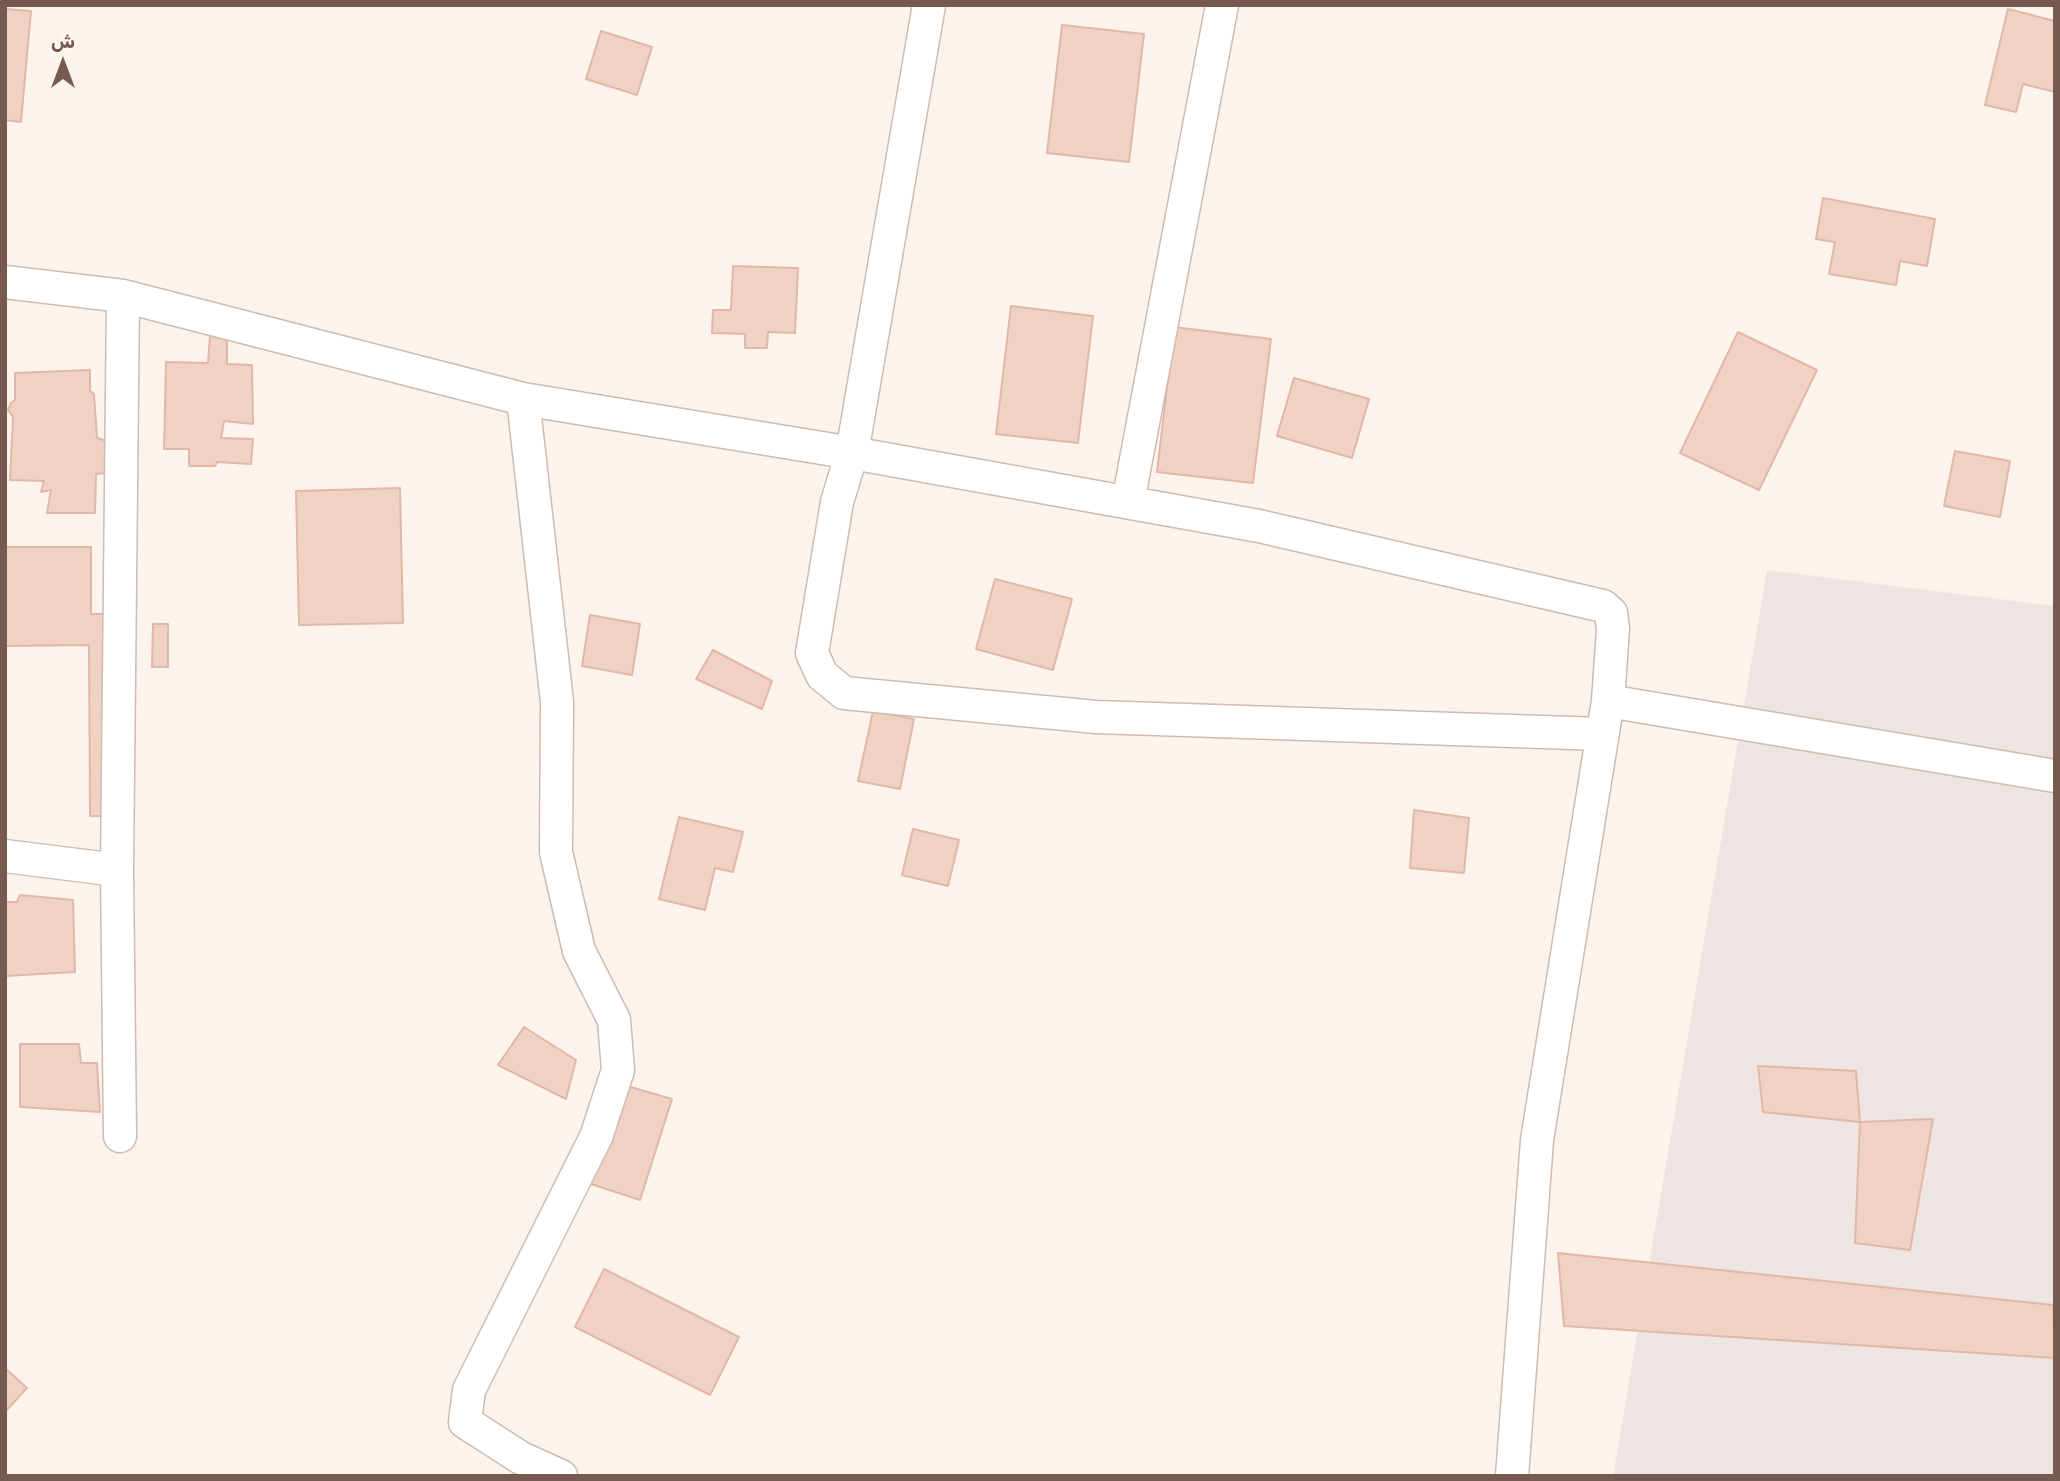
<!DOCTYPE html>
<meta charset="utf-8">
<style>
body{margin:0}
#map{position:relative;width:2060px;height:1481px;overflow:hidden;background:#fcf4ec;font-family:Rubik,Vazirmatn,sans-serif}
canvas{display:block}
.frame{position:absolute;inset:0;border:7px solid #76594f;pointer-events:none}
.north{position:absolute;left:28px;top:28px;width:70px;height:70px;-webkit-text-stroke:5px #fef8f3;paint-order:stroke;rotate:0deg;font-size:19px;font-weight:700;line-height:28px;text-align:center;color:#76594f}
.north::after{content:'';display:block;margin:auto;width:24px;height:32px;background:#76594f;clip-path:polygon(50% 0,100% 100%,50% 72%,0 100%)}
</style>
<div id="map">
<canvas width="2060" height="1481"></canvas>
<div class="frame"></div>
<div class="north">ش</div>
</div>
<script>
const g = document.querySelector('canvas').getContext('2d');
g.lineJoin = 'round';
function fillPath(path, color) { g.fillStyle = color; g.fill(path, 'evenodd'); }
const poly = rows => new Path2D(rows.map(r => 'M' + r).join(''));
function trace(path, color, width, dash) { g.strokeStyle = color; g.lineWidth = width; g.lineCap = dash ? 'butt' : 'round'; g.setLineDash(dash || []); g.stroke(path); }
fillPath(poly([
 [1767,570,2055,606,2055,1476,1613,1476]
]), '#ece5e1');
const building = poly([
 [5,9,31,11,21,122,5,120,5,9],
 [2008,9,2055,21,2055,92,2023,84,2016,112,1985,105,2008,9],
 [1062,25,1144,34,1129,162,1047,153,1062,25],
 [601,31,652,47,637,95,586,79,601,31],
 [1823,198,1935,219,1927,266,1900,261,1896,285,1829,274,1835,242,1816,239,1823,198],
 [733,266,798,268,795,333,768,332,767,348,745,348,745,334,712,333,713,310,731,310,733,266],
 [1011,306,1093,316,1078,443,996,434,1011,306],
 [1174,327,1271,339,1253,483,1157,472,1174,327],
 [1738,332,1817,370,1759,490,1680,453,1738,332],
 [210,335,227,336,227,364,252,365,253,424,224,421,221,438,253,439,251,464,217,462,215,466,189,466,189,449,164,449,166,362,208,363,210,335],
 [90,370,90,391,94,394,97,438,107,441,108,473,96,474,95,513,47,513,51,490,41,492,44,481,10,480,13,417,8,410,11,403,15,400,15,373,90,370],
 [1294,378,1369,399,1352,458,1277,436,1294,378],
 [1955,451,2010,461,2000,517,1944,506,1955,451],
 [400,488,403,623,299,625,296,491,400,488],
 [5,547,91,547,91,614,108,614,109,816,90,816,89,645,5,646,5,547],
 [995,579,1072,599,1053,670,976,649,995,579],
 [590,615,640,624,632,675,582,666,590,615],
 [153,624,168,624,168,667,152,667,153,624],
 [713,650,772,681,762,709,696,679,713,650],
 [873,711,914,719,900,789,858,781,873,711],
 [1414,810,1469,818,1464,873,1410,868,1414,810],
 [679,817,743,832,733,872,715,868,705,910,659,899,679,817],
 [913,829,959,840,948,886,902,875,913,829],
 [20,895,73,900,75,972,5,976,5,902,17,902,20,895],
 [524,1027,576,1060,566,1099,498,1065,524,1027],
 [20,1044,79,1044,81,1063,97,1063,100,1112,20,1107,20,1044],
 [1758,1066,1856,1071,1860,1122,1763,1112,1758,1066],
 [627,1086,672,1099,640,1200,591,1184,627,1086],
 [1933,1119,1910,1250,1855,1243,1860,1122,1933,1119],
 [1558,1253,2053,1305,2055,1358,1564,1326,1558,1253],
 [604,1269,739,1337,710,1395,575,1327,604,1269],
 [5,1368,27,1388,5,1412,5,1368]
]);
fillPath(building, '#f0d2c5');
trace(building, '#e2b7a6', 2);
const street = poly([
 [929,5,852,453,837,502,812,653,822,675,844,693,1096,717,1602,734],
 [5,282,123,296,523,399,852,453,1259,526,1603,606,1611,613,1613,629,1608,701,1537,1140,1512,1476],
 [523,399,557,702,556,852,579,951,614,1020,618,1070,596,1137,469,1390,465,1422,521,1458,561,1476],
 [1128,502,1222,5],
 [1608,701,2055,776],
 [5,856,117,870],
 [120,1136,117,870,123,296]
]);
trace(street, '#cebbb1', 35);
trace(street, '#fff', 32);
</script>
